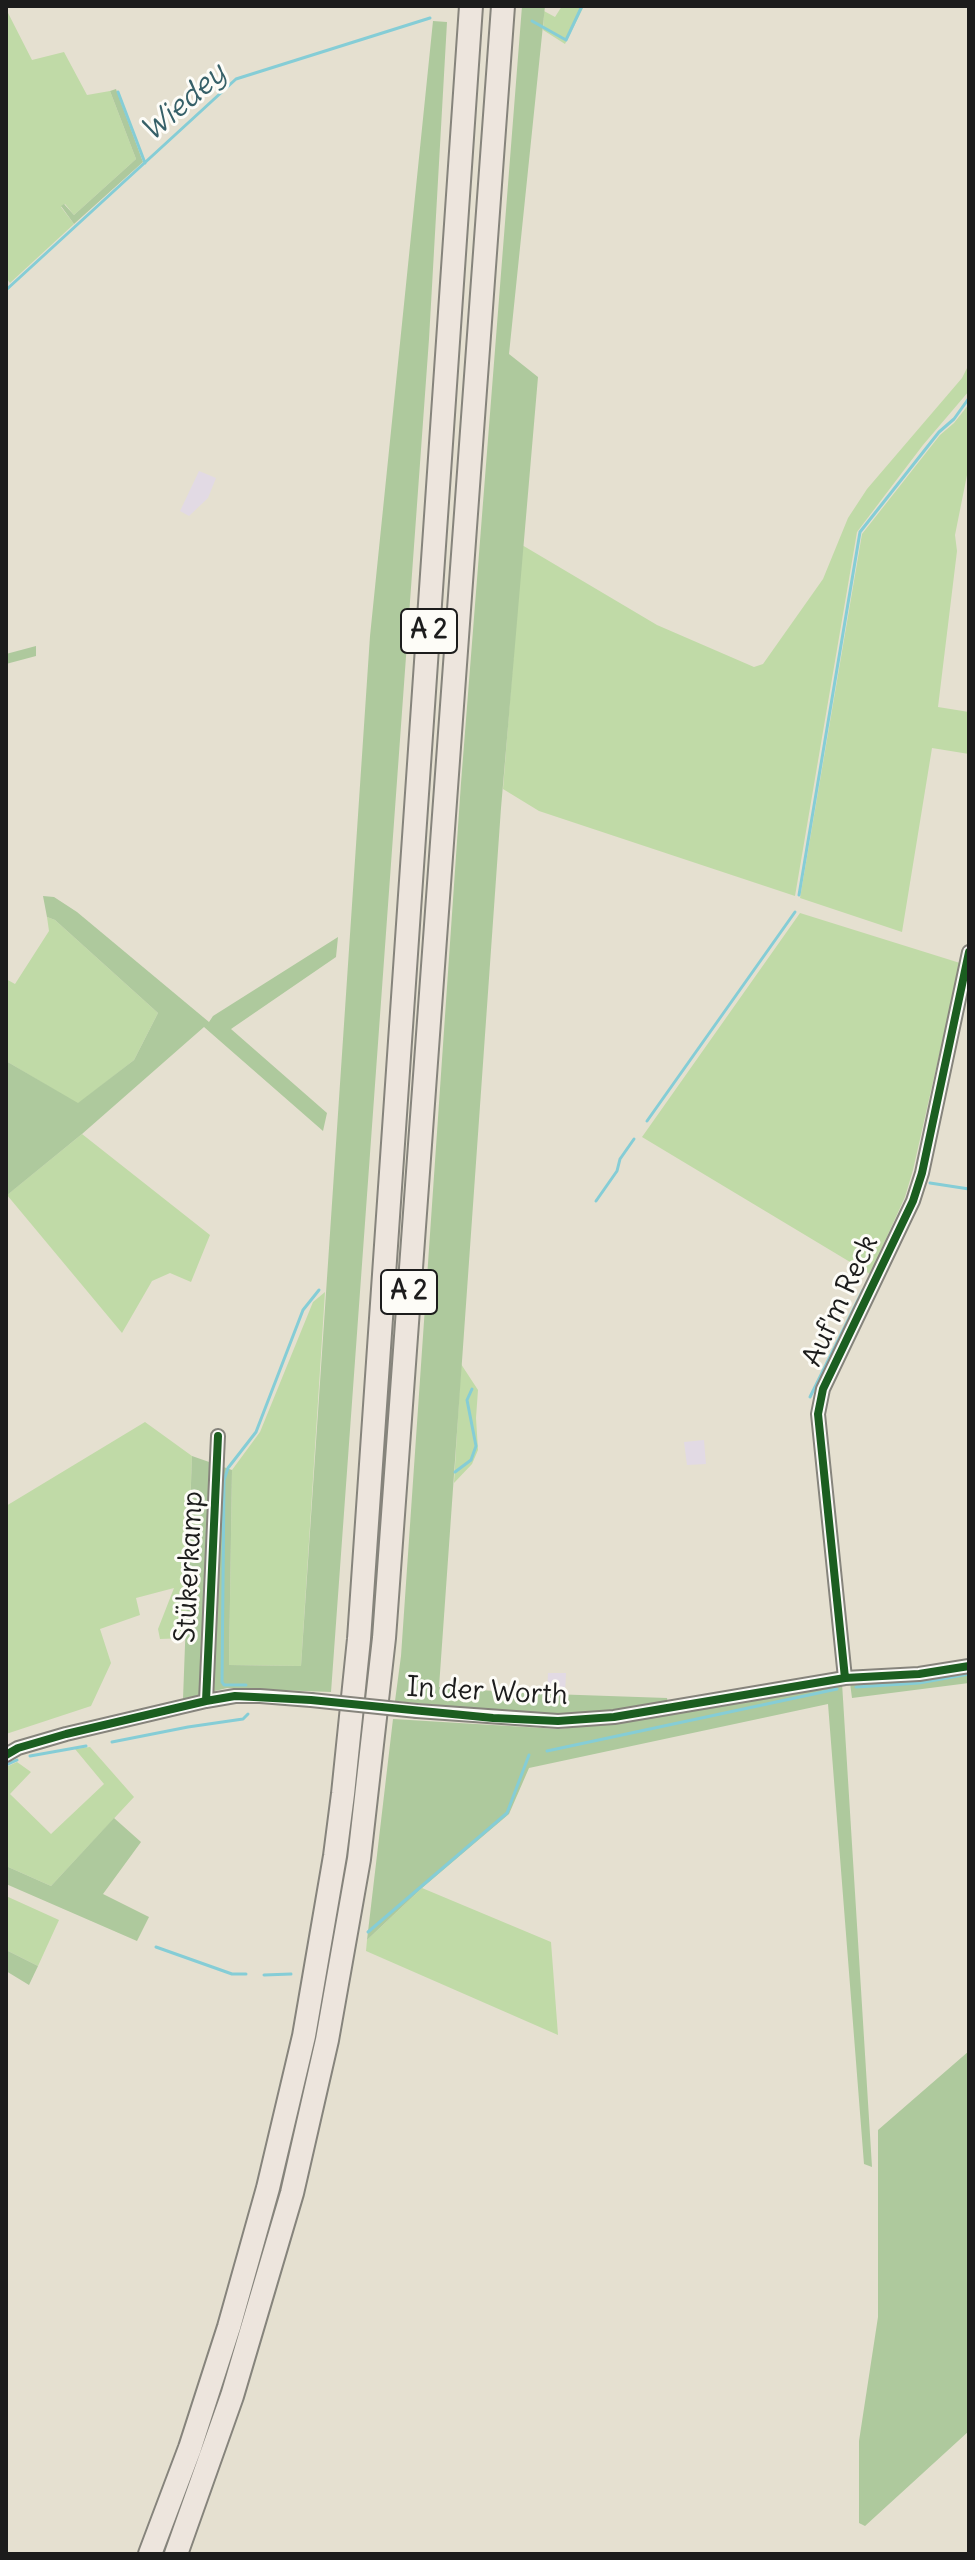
<!DOCTYPE html>
<meta charset="utf-8">
<style>
body{margin:0}
#map{position:relative;width:975px;height:2560px;overflow:hidden;background:#e5e0d0;font-family:Delius,sans-serif}
canvas{display:block}
.frame{position:absolute;inset:0;border:8px solid #1c1c1c;pointer-events:none}
</style>
<div id="map">
<canvas width="975" height="2560"></canvas>
<div class="frame"></div>
</div>
<script>
const g = document.querySelector('canvas').getContext('2d');
g.lineJoin = 'round';
function fillPath(path, color) { g.fillStyle = color; g.fill(path, 'evenodd'); }
const poly = rows => new Path2D(rows.map(r => 'M' + r).join(''));
function trace(path, color, width, dash) { g.strokeStyle = color; g.lineWidth = width; g.lineCap = dash ? 'butt' : 'round'; g.setLineDash(dash || []); g.stroke(path); }
function drawText(font, color, halo, rows, align = 'center') {
  g.font = font + ' Delius,sans-serif'; g.lineWidth = 6; g.setLineDash([]); g.textBaseline = 'middle'; g.strokeStyle = halo; g.fillStyle = color; for (const [text, x, y, turn = 0] of rows) {
    g.save(); g.translate(x, y); g.rotate((+turn || 0) * Math.PI / 180); g.textAlign = isNaN(turn) ? turn : align; if (halo) g.strokeText(text, 0, 0); g.fillText(text, 0, 0); g.restore();
  }
}
fillPath(poly([
 [199,471,216,478,208,498,189,516,180,511],
 [704,1440,706,1464,687,1465,684,1442],
 [548,1673,566,1673,565,1695,547,1694]
]), '#e2dae4');
fillPath(poly([
 [562,6,584,6,565,44,543,30,544,11,555,17],
 [6,9,32,60,64,52,87,95,110,91,136,159,74,215,65,204,61,207,74,224,10,283,6,278,6,103,8,102,6,96],
 [969,364,969,391,923,445,857,532,795,896,539,811,503,789,522,545,657,625,754,667,763,664,823,579,848,518,867,489,962,378],
 [969,404,969,465,955,535,957,551,938,707,969,712,969,754,932,748,902,932,800,898,862,534,940,435,954,423],
 [800,913,960,963,913,1170,905,1197,870,1274,642,1137],
 [47,917,55,920,158,1013,134,1060,78,1104,6,1061,6,979,15,984,49,931],
 [82,1134,210,1235,191,1282,170,1273,152,1281,122,1333,7,1195],
 [325,1292,301,1666,229,1665,232,1470,260,1432,313,1302],
 [461,1364,478,1390,476,1418,478,1450,472,1464,454,1483],
 [145,1422,192,1456,185,1638,160,1639,158,1629,174,1588,136,1598,140,1615,100,1629,111,1663,91,1706,6,1734,6,1506],
 [90,1747,134,1797,51,1886,6,1866,6,1767,17,1762,31,1772,10,1794,51,1834,104,1784,75,1749],
 [422,1888,551,1942,558,2035,366,1951,367,1940],
 [6,1896,59,1920,38,1966,6,1950]
]), '#c0daa7');
fillPath(poly([
 [522,6,545,6,509,354,538,377,501,808,439,1687,522,1693,667,1698,668,1704,614,1712,559,1717,395,1701,401,1656,461,783],
 [433,21,447,22,429,339,331,1692,227,1688,183,1699,192,1456,232,1470,229,1665,301,1666,370,636],
 [116,89,143,162,74,224,61,206,64,204,74,215,136,159,110,91],
 [36,646,36,656,6,664,6,654],
 [43,896,54,897,77,912,209,1022,213,1016,338,937,336,957,231,1029,327,1113,323,1131,204,1027,82,1134,6,1196,6,1061,78,1103,134,1060,158,1013,55,920,47,917],
 [969,1670,969,1683,852,1698,850,1683],
 [842,1683,872,2167,864,2164,828,1704,529,1768,509,1814,422,1888,367,1940,393,1719,559,1729,616,1722],
 [114,1818,141,1842,103,1894,149,1917,137,1941,6,1884,6,1866,51,1886],
 [6,1950,38,1966,29,1985,6,1971],
 [969,2051,969,2431,865,2526,859,2523,859,2441,878,2317,878,2130]
]), '#aec99d');
trace(poly([
 [532,21,566,40,582,6],
 [118,92,145,163],
 [6,290,236,79,430,18],
 [799,895,860,532,939,432,954,419,969,398],
 [647,1121,795,912],
 [930,1183,969,1189],
 [596,1201,617,1171,620,1159,634,1139],
 [810,1397,863,1290],
 [455,1472,471,1460,476,1446,467,1400,472,1389],
 [246,1685,224,1685,222,1682,224,1480,228,1468,256,1432,303,1310,319,1290],
 [856,1687,919,1683,969,1674],
 [112,1742,188,1727,243,1719,248,1714],
 [547,1751,837,1689],
 [30,1756,86,1746],
 [6,1765,17,1760],
 [368,1932,507,1813,529,1755],
 [156,1947,232,1974,246,1974],
 [264,1975,291,1974]
]), '#85cdd6', 3);
const minor = poly([
 [845,1678,818,1414,823,1389,913,1201,922,1173,969,952],
 [206,1701,218,1436],
 [417,1711,558,1721,614,1717,845,1678,919,1674,969,1666],
 [6,1755,18,1748,66,1734,206,1701,235,1696,260,1696,311,1700]
]);
const motorway = poly([
 [150,2554,190,2448,229,2327,268,2188,304,2036,335,1856,343,1794,359,1639,471,6],
 [176,2554,232,2396,292,2193,327,2040,359,1859,384,1638,503,6]
]);
trace(minor, '#86847c', 16);
trace(motorway, '#86847c', 26);
trace(minor, '#fbfaf8', 12);
trace(motorway, '#ede5dd', 22);
const minorBridge = poly([
 [311,1700,417,1711]
]);
trace(minorBridge, '#86847c', 16, []);
trace(minorBridge, '#fbfaf8', 12);
trace(poly([
 [845,1678,818,1414,823,1389,913,1201,922,1173,969,952],
 [206,1701,218,1436],
 [6,1755,18,1748,66,1734,206,1701,235,1696,311,1700,493,1718,558,1721,614,1717,845,1678,919,1674,969,1666]
]), '#1b5e20', 8);
for (const [x, y, w] of [
 [429,631,56],
 [409,1292,56]
]) { const box = new Path2D(); box.roundRect(x - w / 2, y - 22, w, 44, 6); g.fillStyle = '#fdfcf7'; g.fill(box); trace(box, '#1c1c1c', 2); }
drawText('bold 26px', '#1c1c1c', null, [
 ["A 2",429,631],
 ["A 2",409,1292]
]);
drawText('28px', '#1c1c1c', '#fdfcf7', [
 ["Auf'm Reck",841,1301,-65],
 ["Stükerkamp",190,1567,-87],
 ["In der Worth",487,1692,3]
]);
drawText('italic 30px', '#366068', '#fdfcf7', [
 ["Wiedey",184,103,-41]
]);
</script>
